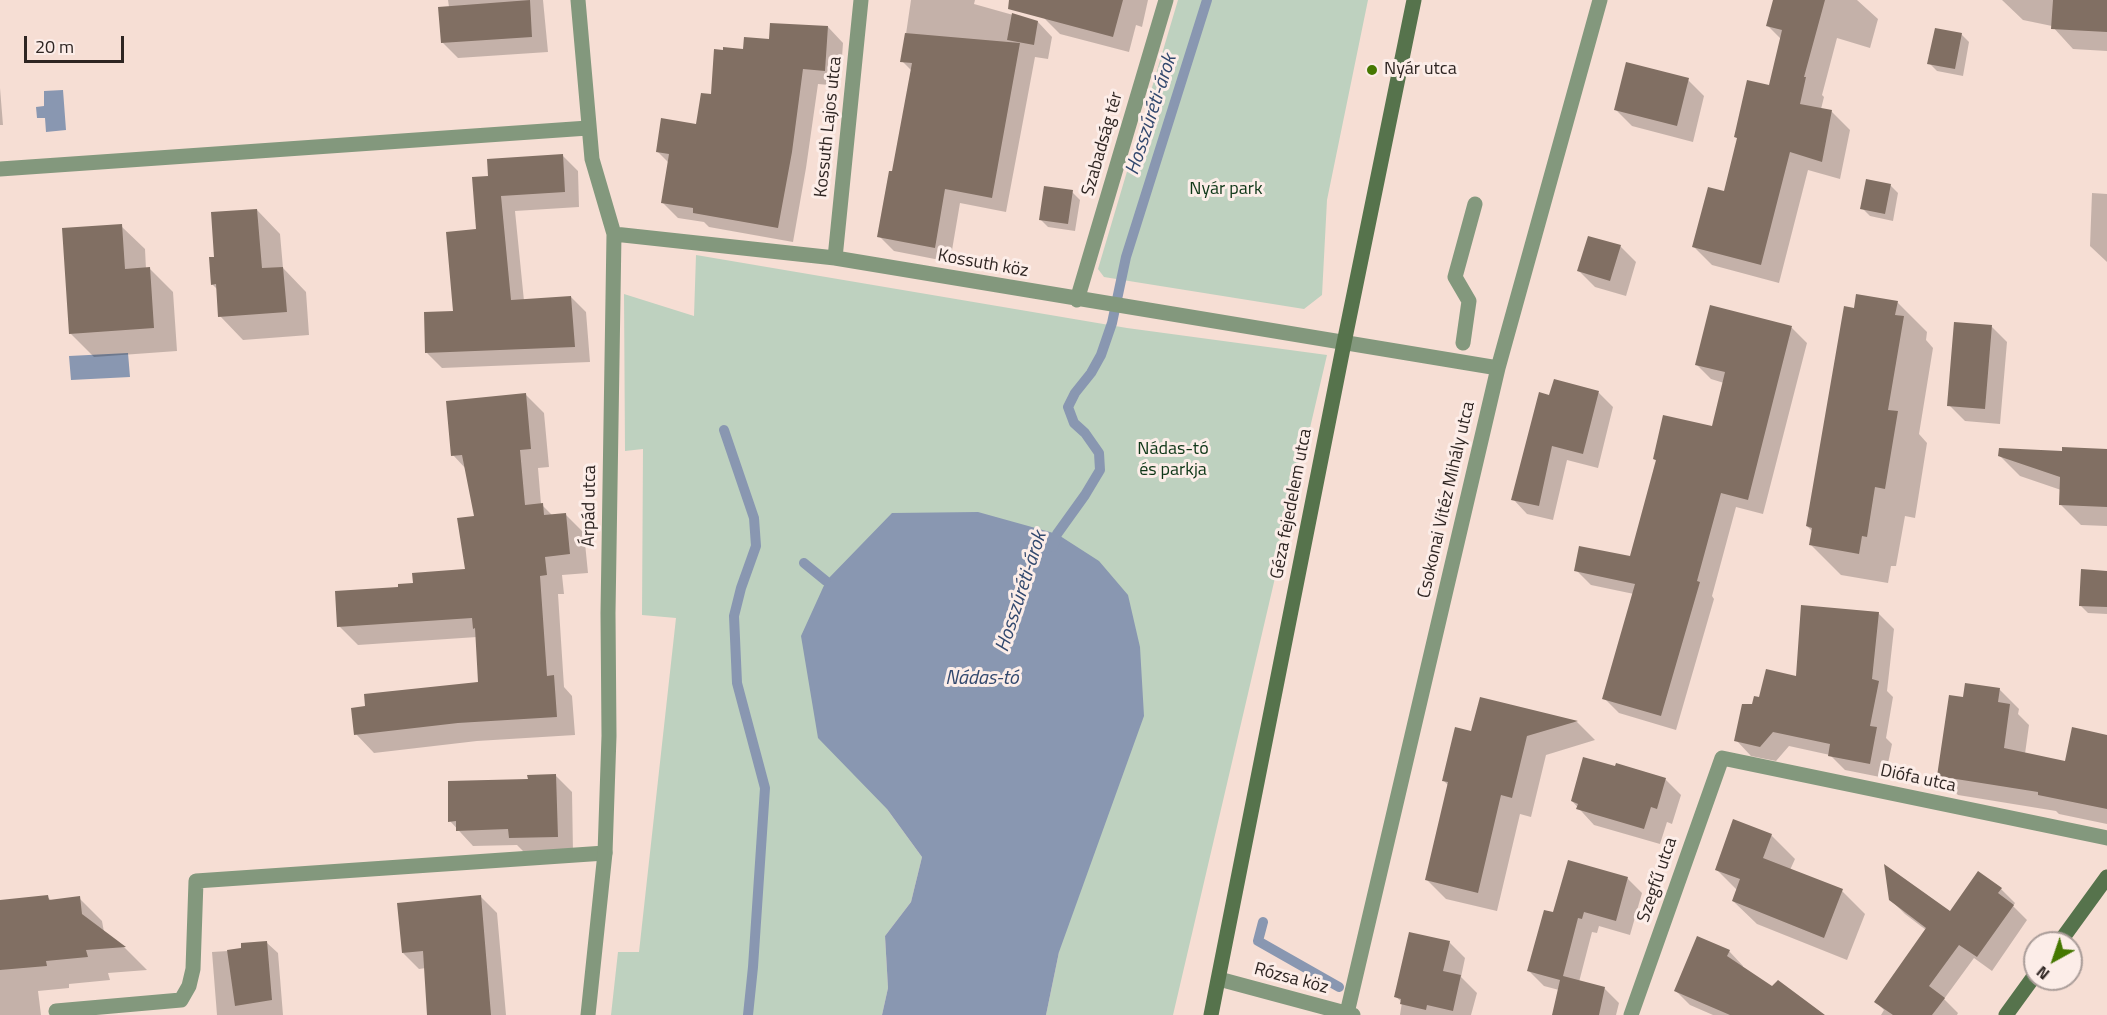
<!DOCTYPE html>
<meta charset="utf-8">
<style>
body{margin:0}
#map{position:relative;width:2107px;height:1015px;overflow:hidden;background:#f6ded4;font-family:"Titillium Web",sans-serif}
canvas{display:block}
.north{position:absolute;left:2023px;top:931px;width:60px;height:60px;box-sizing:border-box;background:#fcede8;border:2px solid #aa9d99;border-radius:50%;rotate:220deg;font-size:16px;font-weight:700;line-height:24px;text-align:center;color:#2e2522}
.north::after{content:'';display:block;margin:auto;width:21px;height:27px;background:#457700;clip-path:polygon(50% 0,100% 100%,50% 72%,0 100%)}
.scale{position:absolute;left:24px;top:36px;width:100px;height:27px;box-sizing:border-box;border:3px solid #2e2522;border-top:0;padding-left:8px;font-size:18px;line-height:21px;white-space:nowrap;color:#2e2522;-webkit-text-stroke:4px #fcede8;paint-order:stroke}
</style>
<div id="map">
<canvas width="2107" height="1015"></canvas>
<div class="north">N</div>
<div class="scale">20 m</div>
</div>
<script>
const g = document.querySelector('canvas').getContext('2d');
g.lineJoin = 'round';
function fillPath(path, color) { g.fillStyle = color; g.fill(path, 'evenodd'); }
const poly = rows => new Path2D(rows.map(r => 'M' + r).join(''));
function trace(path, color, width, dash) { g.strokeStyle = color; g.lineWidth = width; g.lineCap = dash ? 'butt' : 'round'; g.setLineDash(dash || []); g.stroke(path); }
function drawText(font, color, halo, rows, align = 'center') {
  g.font = font + ' "Titillium Web",sans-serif'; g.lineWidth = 6; g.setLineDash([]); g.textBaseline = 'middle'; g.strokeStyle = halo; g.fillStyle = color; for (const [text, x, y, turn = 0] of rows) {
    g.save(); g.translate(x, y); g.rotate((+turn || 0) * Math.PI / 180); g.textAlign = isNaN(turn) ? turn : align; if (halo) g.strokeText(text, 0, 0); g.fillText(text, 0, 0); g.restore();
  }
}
fillPath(poly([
 [1178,0,1368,0,1327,200,1322,295,1304,309,1104,277,1098,269],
 [696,255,1127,328,1327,355,1173,1015,1046,1015,1059,952,887,809,922,857,911,902,885,936,888,988,882,1015,611,1015,618,952,639,952,676,618,642,615,643,449,625,451,624,294,694,316]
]), '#bed1bf');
fillPath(poly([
 [63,90,66,130,46,132,45,118,37,118,36,107,44,106,44,91],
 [128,353,130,377,71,380,69,356],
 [978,512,1057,534,1099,561,1128,595,1140,647,1144,716,1059,952,1046,1015,882,1015,888,988,885,936,911,902,922,857,887,809,818,738,801,636,826,581,892,513]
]), '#8997b1');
fillPath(poly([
 [448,0,543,0,548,52,458,58,442,42,449,7],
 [911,0,975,0,974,4,1038,22,1052,37,1048,59,1035,57,1006,212,960,203,950,262,894,251,879,236,893,173,912,71,902,61],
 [1049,0,1148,0,1142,27,1136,25,1129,52,1060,34,1044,18],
 [1774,0,1857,0,1878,19,1870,48,1837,38,1822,95,1824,97,1821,109,1831,111,1850,130,1840,179,1808,170,1779,283,1712,265,1694,247,1725,193,1739,140,1736,137,1771,87,1781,39,1767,25],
 [2002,0,2107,0,2107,51,2073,49,2052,26,2023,20],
 [828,27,843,43,840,86,818,84,806,168,793,242,709,227,704,222,678,218,663,203,669,163,657,151,697,126,712,96,744,50,771,41],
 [1961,34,1969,42,1963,76,1937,71,1929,63],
 [1688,80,1704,96,1693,142,1632,126,1616,110],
 [0,88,3,125,0,125],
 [563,156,578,171,579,207,515,211,524,301,571,297,586,312,590,362,442,368,427,353,455,313,490,178],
 [1890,185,1898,193,1893,221,1870,216,1862,208],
 [1072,192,1080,200,1075,231,1048,227,1040,219],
 [2092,193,2107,194,2107,262,2090,246],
 [257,210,280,234,283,268,306,292,309,335,243,340,220,316,218,290,212,284,215,258],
 [121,226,145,249,146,269,150,269,173,292,177,351,94,357,70,333],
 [1620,246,1636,262,1626,296,1595,287,1579,271],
 [1897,302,1927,332,1926,340,1933,348,1919,434,1927,443,1915,518,1905,516,1896,566,1891,566,1888,583,1841,575,1811,545,1813,532,1807,526,1855,309],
 [1711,307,1792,328,1807,343,1763,514,1736,507,1712,596,1714,599,1676,730,1619,713,1604,698,1634,594,1591,585,1576,570,1631,558,1658,462,1654,459,1713,428,1724,383,1711,379,1696,364],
 [1991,326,2007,342,2000,424,1965,421,1949,405],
 [1599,393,1613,407,1598,468,1567,460,1553,520,1527,514,1513,499,1550,396],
 [525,394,544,413,549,467,538,468,541,504,552,515,565,514,584,533,588,573,562,575,564,594,558,594,564,687,572,696,575,735,477,741,374,753,356,734,480,683,477,637,358,645,339,626,400,589,467,571,476,517,466,469,453,455],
 [2107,451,2107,526,2081,525,2060,504,2061,490,2020,476,1999,455],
 [2107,572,2107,614,2088,613,2080,605],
 [1878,613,1894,629,1887,691,1893,697,1886,738,1892,744,1885,778,1845,770,1830,755,1789,746,1776,761,1751,756,1736,740,1754,706,1760,699,1797,678],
 [1999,689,2019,709,2018,714,2029,725,2025,754,2066,763,2107,736,2107,824,2059,814,2056,811,1958,795,1938,775,1964,699],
 [1481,698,1577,722,1595,740,1546,755,1531,817,1520,814,1497,911,1446,899,1427,880,1449,786,1443,780,1472,733],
 [556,776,572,792,573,853,526,854,517,845,473,846,450,821,529,780],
 [1665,779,1681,795,1672,824,1667,822,1660,844,1594,825,1572,801],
 [1771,835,1795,859,1790,870,1842,891,1865,914,1847,960,1757,924,1733,901,1737,890,1716,869],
 [1627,878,1642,893,1630,935,1599,926,1597,933,1592,932,1579,982,1604,988,1619,1003,1616,1015,1553,1015,1559,990,1544,986,1529,971,1554,914],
 [2001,889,2015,903,2013,906,2027,920,1992,971,1974,958,1944,999,1958,1013,1957,1015,1881,1015,1884,1010,1876,1002,1926,930,1905,914,1890,899,1951,913],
 [47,897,52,901,79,898,102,921,104,932,125,948,147,970,108,973,110,980,69,984,69,988,38,991,41,1015,0,1015,0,902],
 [481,897,497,913,506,1015,428,1015,426,968,419,969,403,953],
 [1449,942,1465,958,1461,977,1477,993,1471,1015,1400,1015,1402,1002,1396,997],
 [267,943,278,953,283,1015,217,1015,212,952,243,950],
 [1729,951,1743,966,1742,968,1772,988,1778,982,1824,1015,1713,1015,1690,1005,1676,991]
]), '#0003');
trace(poly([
 [724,430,754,518,756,546,741,588,734,616,737,683,765,788,753,967,748,1015],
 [1053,547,1057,534,1085,495,1100,470,1099,453,1085,433,1074,423,1068,407,1075,393,1091,373,1101,355,1112,323,1126,257,1207,0],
 [804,563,826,581],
 [1263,922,1258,941,1339,987]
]), '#8997b1', 10);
fillPath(poly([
 [530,0,532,37,441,43,438,7],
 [1009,0,1123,0,1113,37,1008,9],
 [1773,0,1825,0,1804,77,1806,77,1800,104,1832,110,1822,162,1790,152,1761,265,1692,247,1708,187,1724,191,1737,138,1734,137,1747,80,1769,85,1782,30,1766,26],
 [2053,0,2107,0,2107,32,2051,29],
 [1012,13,1038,21,1034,45,1007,40],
 [770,23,828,26,825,71,803,69,792,152,778,228,693,213,693,208,661,203,669,154,656,152,661,118,696,124,701,93,711,94,714,49,723,50,723,47,743,49,744,37,769,39],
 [1935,28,1962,33,1955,69,1927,64],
 [905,33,1020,43,992,198,945,189,935,248,877,237,889,171,892,171,912,63,900,62],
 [1626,62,1689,78,1677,126,1614,110],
 [563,154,565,192,501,196,511,300,571,296,575,347,425,353,424,312,453,311,446,232,476,229,472,177,488,176,487,159],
 [1866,179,1891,184,1885,214,1860,209],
 [1044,186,1073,190,1068,224,1039,220],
 [257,209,262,268,283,267,287,312,218,317,216,284,211,285,209,257,214,257,211,212],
 [122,224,125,269,150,267,154,328,69,334,62,228],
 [1588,236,1621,245,1610,281,1577,271],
 [1856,294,1898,301,1895,315,1904,316,1888,410,1898,411,1885,489,1875,487,1867,537,1862,536,1859,554,1809,545,1812,528,1806,526,1844,306,1854,308],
 [1710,305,1792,326,1748,500,1721,493,1697,581,1700,582,1661,716,1602,699,1635,584,1574,571,1579,546,1630,556,1656,460,1653,459,1663,415,1712,426,1725,372,1695,365],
 [1954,322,1992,325,1985,409,1947,406],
 [1554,379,1599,391,1583,454,1552,446,1539,506,1511,500,1539,392,1549,395],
 [526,393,531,449,520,450,525,505,543,503,544,515,566,513,570,554,545,557,547,575,540,576,547,676,554,675,557,717,458,723,354,735,351,708,365,706,364,694,478,682,475,628,473,629,472,618,337,627,335,591,398,587,398,584,413,583,412,573,465,569,457,518,474,516,462,455,451,456,446,401],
 [2062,447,2107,449,2107,507,2059,505,2060,477,1998,456,1999,448,2062,451],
 [2081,569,2107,571,2107,607,2079,606],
 [1801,605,1879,612,1872,679,1879,681,1870,726,1877,727,1870,764,1828,756,1830,744,1773,732,1760,747,1734,741,1742,704,1752,704,1754,696,1759,697,1766,669,1796,676],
 [1965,683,2000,688,1998,702,2010,704,2004,748,2065,761,2072,727,2107,735,2107,809,2038,795,2038,792,1937,776,1949,695,1963,697],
 [1480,697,1578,721,1527,736,1512,798,1501,795,1478,893,1425,880,1448,782,1442,781,1455,727,1471,731],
 [1583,757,1615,766,1616,763,1666,778,1657,809,1651,807,1644,829,1576,809,1578,804,1571,801],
 [556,774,558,837,509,838,508,829,456,831,456,821,448,822,448,781,528,779,527,775],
 [1733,819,1772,834,1763,858,1843,889,1824,938,1732,901,1740,879,1715,870],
 [1568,860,1628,877,1616,921,1584,912,1582,919,1578,918,1563,976,1605,987,1599,1015,1552,1015,1560,980,1527,971,1544,910,1553,912],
 [1884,864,1950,911,1978,871,2002,888,1998,893,2014,905,1977,957,1959,945,1929,986,1945,998,1932,1015,1893,1015,1874,1002,1926,928,1889,900],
 [48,895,49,900,80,896,82,914,126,947,86,950,88,957,46,961,47,966,0,970,0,900],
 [481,895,491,1015,427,1015,423,951,402,953,397,903],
 [1409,932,1450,941,1443,971,1461,975,1453,1011,1427,1005,1426,1010,1400,1004,1401,999,1394,997],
 [1697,936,1730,950,1727,956,1772,986,1778,980,1825,1015,1730,1015,1674,991],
 [267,941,272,1000,235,1006,227,950,241,948,241,943]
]), '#816f63');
trace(poly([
 [1463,343,1469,301,1455,277,1475,204],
 [56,1011,181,1000,189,986,193,969,196,881,605,853]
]), '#83987d', 15);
trace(poly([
 [578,0,592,159,614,234,608,613,609,736,605,853,588,1015],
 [0,169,588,128],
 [614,234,835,258,1498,368],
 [835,258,861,0],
 [1077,300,1166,0],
 [1219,979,1353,1015],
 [1347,1013,1498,368,1600,0],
 [1631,1015,1722,758,2107,838]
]), '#83987d', 15);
trace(poly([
 [2059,943,2107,877],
 [1211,1015,1344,343,1414,0],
 [2006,1015,2035,975]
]), '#56734c', 15);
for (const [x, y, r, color] of [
 [1372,70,6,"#457700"]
]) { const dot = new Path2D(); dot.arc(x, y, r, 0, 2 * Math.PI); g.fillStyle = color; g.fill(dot); trace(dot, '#fcede8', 2); }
drawText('18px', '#2e2522', '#fcede8', [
 ["Nyár utca",1384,70]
], 'left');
drawText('18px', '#2e2522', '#fcede8', [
 ["Kossuth Lajos utca",829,127,-84],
 ["Szabadság tér",1103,144,-74],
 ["Kossuth köz",983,264,10],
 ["Csokonai Vitéz Mihály utca",1447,500,-77],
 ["Géza fejedelem utca",1292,504,-79],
 ["Árpád utca",590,506,-89],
 ["Diófa utca",1918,779,12],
 ["Szegfű utca",1658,880,-71],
 ["Rózsa köz",1291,979,15]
]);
drawText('18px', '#0d3616', '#fcede8', [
 ["Nyár park",1226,190],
 ["Nádas-tó",1173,450],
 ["és parkja",1173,471]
]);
drawText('italic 20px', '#32486e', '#fcede8', [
 ["Hosszúréti-árok",1152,115,-72],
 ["Hosszúréti-árok",1022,592,-72],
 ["Nádas-tó",982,679]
]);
</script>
